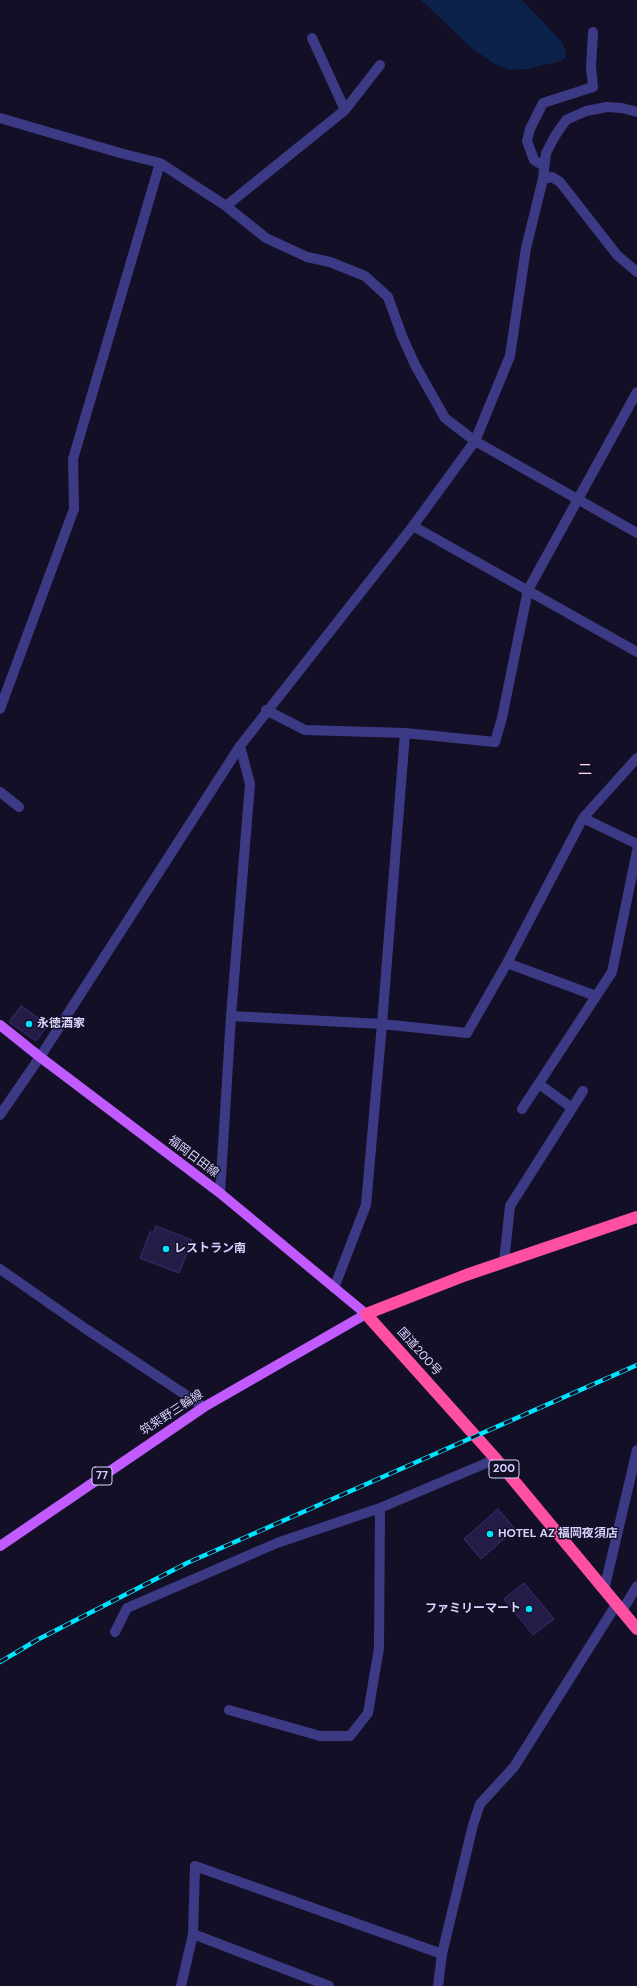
<!DOCTYPE html>
<meta charset="utf-8">
<style>
body{margin:0}
canvas{display:block;background:#130f26}
</style>
<canvas width="637" height="1986"></canvas>
<script>
const g = document.querySelector('canvas').getContext('2d');
g.lineJoin = 'round';
function fillPath(path, color) { g.fillStyle = color; g.fill(path, 'evenodd'); }
const poly = rows => new Path2D(rows.map(r => 'M' + r).join(''));
function trace(path, color, width, dash) { g.strokeStyle = color; g.lineWidth = width; g.lineCap = dash ? 'butt' : 'round'; g.setLineDash(dash || []); g.stroke(path); }
function drawText(font, color, halo, rows, align = 'center') {
  g.font = font + ' "DM Sans","Noto Sans JP",sans-serif'; g.lineWidth = 3; g.setLineDash([]); g.textBaseline = 'middle'; g.strokeStyle = halo; g.fillStyle = color; for (const [text, x, y, turn = 0] of rows) {
    g.save(); g.translate(x, y); g.rotate((+turn || 0) * Math.PI / 180); g.textAlign = isNaN(turn) ? turn : align; if (halo) g.strokeText(text, 0, 0); g.fillText(text, 0, 0); g.restore();
  }
}
fillPath(poly([
 [421,0,522,0,561,41,565,49,566,58,561,61,527,69,509,70,495,64,473,49]
]), '#0c2248');
const building = poly([
 [21,1006,48,1025,36,1041,9,1022,21,1006],
 [156,1226,192,1240,179,1273,140,1258,150,1232,154,1232,156,1226],
 [498,1509,515,1529,481,1559,464,1539,498,1509],
 [524,1583,554,1619,533,1635,504,1599,524,1583]
]);
fillPath(building, '#241b47');
trace(building, '#3b2d73', 1);
trace(poly([
 [345,110,380,65],
 [0,118,120,153,160,163,226,206,266,238,307,257,330,262,365,276,388,297,402,336,415,365,445,418,475,441,637,533],
 [544,166,534,160,527,141,530,129,543,103,593,87,591,67,593,32],
 [543,179,552,177,560,182,617,255,637,272],
 [226,206,345,110,312,38],
 [413,526,637,652],
 [0,709,74,509,73,459,160,163],
 [266,710,305,730,405,733,495,742,502,718,528,590,637,392],
 [0,792,19,807],
 [583,818,637,844],
 [507,963,596,996],
 [231,1016,382,1024,467,1033,507,963,583,818,637,758],
 [539,1084,572,1108],
 [522,1109,612,972,637,851],
 [0,1115,40,1057,240,746,413,526,475,441,510,356,526,248,543,179,546,153,555,136,566,120,586,111,607,107,622,108,637,112],
 [220,1193,231,1016,250,784,240,746],
 [504,1262,510,1206,583,1091],
 [0,1269,86,1329,204,1407],
 [334,1288,366,1205,382,1024,405,733],
 [604,1590,637,1450],
 [622,1611,637,1586],
 [115,1632,127,1608,277,1543,380,1508,496,1459],
 [229,1710,320,1736,350,1736,368,1713,379,1648,380,1508],
 [193,1934,329,1986],
 [181,1986,193,1934,195,1866,442,1954],
 [438,1986,442,1954,473,1825,480,1804,514,1767,616,1605]
]), '#3d3a85', 10);
trace(poly([
 [0,1025,40,1057,220,1193,366,1314,204,1407,0,1546]
]), '#c25bff', 10);
trace(poly([
 [637,1217,466,1275,366,1314,496,1459,637,1629]
]), '#ff4fa3', 12);
const rail = poly([
 [0,1662,37,1640,187,1563,637,1365]
]);
trace(rail, '#00e5ff', 4.5);
trace(rail, '#130f26', 3, [9]);
for (const [x, y, r, color] of [
 [29,1024,4,"#00e5ff"],
 [166,1249,4,"#00e5ff"],
 [490,1534,4,"#00e5ff"],
 [529,1609,4,"#00e5ff"]
]) { const dot = new Path2D(); dot.arc(x, y, r, 0, 2 * Math.PI); g.fillStyle = color; g.fill(dot); trace(dot, '#130f26', 1.5); }
for (const [x, y, w] of [
 [504,1469,30],
 [102,1476,20]
]) { const box = new Path2D(); box.roundRect(x - w / 2, y - 9, w, 18, 3); g.fillStyle = '#130f26'; g.fill(box); trace(box, '#d9d4ff', 1); }
drawText('bold 11px', '#d9d4ff', null, [
 ["200",504,1469],
 ["77",102,1476]
]);
drawText('bold 12px', '#d9d4ff', '#130f26', [
 ["永徳酒家",37,1024],
 ["レストラン南",174,1249],
 ["HOTEL AZ 福岡夜須店",498,1534],
 ["ファミリーマート",521,1609,"right"]
], 'left');
drawText('12px', '#d9d4ff', '#130f26', [
 ["福岡日田線",193,1157,37],
 ["国道200号",419,1352,48],
 ["筑紫野三輪線",172,1413,-33]
]);
drawText('14px', '#ffd6f0', '#130f26', [
 ["二",585,770]
]);
</script>
